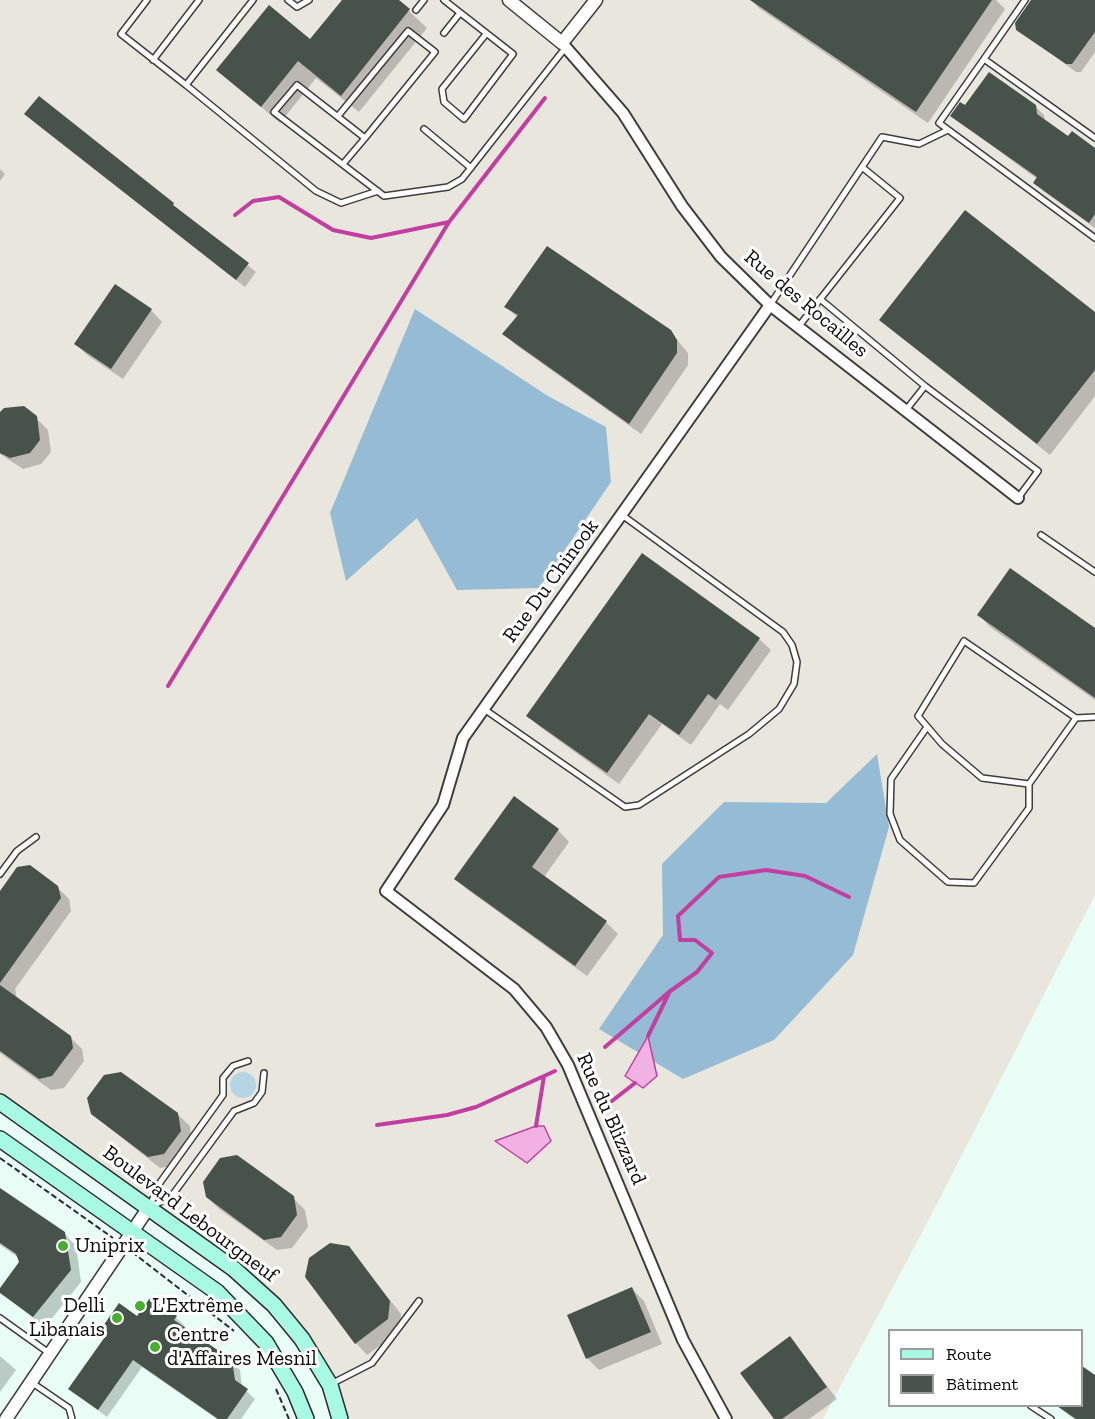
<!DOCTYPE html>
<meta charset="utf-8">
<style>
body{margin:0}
#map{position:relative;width:1095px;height:1419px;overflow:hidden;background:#e9fdf6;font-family:"Zilla Slab",serif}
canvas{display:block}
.legend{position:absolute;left:888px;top:1329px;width:195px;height:78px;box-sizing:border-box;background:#fff;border:2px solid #9d9d9d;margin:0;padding:8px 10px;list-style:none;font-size:18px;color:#0a0a0a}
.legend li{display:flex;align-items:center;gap:12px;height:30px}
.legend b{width:30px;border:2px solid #9d9d9d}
</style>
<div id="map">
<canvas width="1095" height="1419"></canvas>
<ul class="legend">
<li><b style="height:8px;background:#a8f9e4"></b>Route</li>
<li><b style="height:16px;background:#47524a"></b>Bâtiment</li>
</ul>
</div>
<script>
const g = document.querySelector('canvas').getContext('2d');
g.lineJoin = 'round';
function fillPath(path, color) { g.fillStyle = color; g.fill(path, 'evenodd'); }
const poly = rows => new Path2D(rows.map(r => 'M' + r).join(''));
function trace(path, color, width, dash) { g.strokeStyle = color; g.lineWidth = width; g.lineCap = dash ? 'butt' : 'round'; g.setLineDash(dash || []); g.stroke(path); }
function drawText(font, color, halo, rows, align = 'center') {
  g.font = font + ' "Zilla Slab",serif'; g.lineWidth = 6; g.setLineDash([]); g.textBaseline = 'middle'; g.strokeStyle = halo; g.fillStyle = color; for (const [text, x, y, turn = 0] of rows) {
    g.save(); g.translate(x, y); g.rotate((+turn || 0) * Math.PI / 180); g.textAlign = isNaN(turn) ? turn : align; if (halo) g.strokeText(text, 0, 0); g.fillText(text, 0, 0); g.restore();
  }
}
fillPath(poly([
 [0,0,1095,0,1095,895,927,1223,823,1419,340,1419,330,1385,274,1305,0,1102]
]), '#e9e6de');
fillPath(poly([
 '230 1085a13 13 0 1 1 26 0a13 13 0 1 1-26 0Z'
]), '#b6d5e4');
fillPath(poly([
 [415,309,548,396,606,427,611,482,539,588,457,590,417,518,346,581,330,513],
 [877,754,889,827,853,955,774,1040,683,1079,599,1029,663,935,662,864,724,802,826,803]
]), '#96bbd4');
const water = poly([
 [648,1036,657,1076,643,1088,625,1076,648,1036],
 [536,1126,544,1126,551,1141,527,1163,495,1141,536,1126]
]);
fillPath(water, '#f1b1e2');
trace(water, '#c23ea1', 1.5);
fillPath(poly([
 [344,0,397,0,427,28,359,112,316,78,280,123,218,70,311,41],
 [751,0,996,0,1005,9,928,123,760,9],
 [1034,0,1095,0,1095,52,1081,72,1076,72,1018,29],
 [1035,106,1044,115,1045,121,1069,138,1095,150,1095,228,1043,191,1035,183,1037,179,952,116,966,107],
 [34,122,173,205,256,272,245,287],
 [0,169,5,174,0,181],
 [506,307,670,331,688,353,688,365,641,434,516,345,504,333,518,318],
 [151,310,162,322,123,379,87,355,76,344],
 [1095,314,1095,396,1050,455,881,320],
 [0,414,36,418,48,430,51,452,41,464,23,469,0,454],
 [979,615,1095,630,1095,700,990,627],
 [759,639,771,650,728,710,720,704,691,745,662,724,619,784,540,727,528,716],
 [558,830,569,842,544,877,606,922,618,934,587,976,468,890,456,879],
 [57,887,69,899,71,911,15,989,17,999,70,1037,82,1049,84,1061,64,1088,51,1090,0,1053,0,894],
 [92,1114,177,1114,190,1126,192,1143,176,1165,160,1168],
 [0,1190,64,1233,76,1246,81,1282,45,1327,0,1292,21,1262,19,1258,0,1245],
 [207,1197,293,1198,305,1210,308,1227,292,1248,277,1250,219,1209],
 [348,1247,401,1314,400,1331,367,1355,356,1343],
 [632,1289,644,1301,662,1344,599,1370,588,1359,569,1316],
 [150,1300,176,1318,185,1326,183,1328,240,1370,242,1387,255,1399,241,1419,217,1419,142,1367,107,1417,70,1389,138,1318],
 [790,1338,837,1399,809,1419,776,1419],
 [0,1356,16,1370,0,1392],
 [1082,1367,1095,1377,1095,1419,1074,1419,1057,1406,1082,1406]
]), '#0003');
trace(poly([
 [235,215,253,201,279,197,333,230,371,238,449,222],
 [168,686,449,222,545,98],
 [648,1036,669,993],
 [605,1047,669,992,697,972,712,953,695,940,680,940,678,916,719,877,766,870,805,876,849,897],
 [612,1101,635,1083],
 [377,1125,447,1115,476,1107,555,1071],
 [536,1126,544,1076]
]), '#c23ea1', 4);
fillPath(poly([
 [342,0,399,0,410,9,341,96,298,61,261,107,216,70,269,5,310,39],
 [750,0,992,0,916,112],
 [1031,0,1095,0,1095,32,1072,64,1066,64,1016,30,1015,23],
 [989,72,1036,105,1037,114,1068,136,1072,131,1095,148,1095,214,1089,223,1033,183,1037,177,950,116,960,102,965,105],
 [39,96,174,203,173,205,249,263,236,280,24,114],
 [965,210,1095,312,1095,370,1037,444,879,320],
 [547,246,671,330,677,340,677,353,629,424,502,334,518,315,504,307],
 [115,284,152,309,111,369,74,344],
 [24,406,37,416,40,440,30,453,10,458,0,453,0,412,4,408],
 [642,553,760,638,716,700,708,694,679,735,649,714,607,773,526,716],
 [1010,568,1095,628,1095,698,977,615],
 [514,796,559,829,532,867,607,921,575,966,454,879],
 [30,865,58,886,61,898,0,983,0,891,17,867],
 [0,985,71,1036,73,1048,52,1076,39,1079,0,1051],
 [121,1072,178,1113,181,1131,164,1154,148,1157,91,1114,87,1098,104,1075],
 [237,1155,294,1196,297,1215,281,1237,264,1240,206,1197,203,1182,220,1158],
 [0,1188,65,1232,71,1270,33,1317,0,1293,0,1288,19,1262,16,1254,0,1243],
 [330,1243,349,1246,390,1301,388,1319,355,1344,305,1277,309,1258],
 [632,1287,651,1332,586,1359,567,1315],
 [150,1298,177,1316,174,1320,232,1360,235,1380,248,1389,227,1419,218,1419,133,1360,98,1410,68,1389,107,1334,101,1329,119,1303,137,1316],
 [790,1336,827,1387,782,1419,774,1419,740,1373],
 [1082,1366,1095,1375,1095,1419,1076,1419,1057,1406,1082,1406]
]), '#47524a');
const service = poly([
 [147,0,121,34,186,85,253,0],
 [288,0,297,7,309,0],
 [444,0,513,54,464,119,444,102,442,89,486,34],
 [1025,0,984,59,1095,138],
 [416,10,424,0],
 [444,33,460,13],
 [984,59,939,123,1095,238],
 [153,60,199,0],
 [186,85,316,191,341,203,378,191],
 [338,116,408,31,435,52,365,138],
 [424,129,471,168],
 [343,164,365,138,297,85,274,112,384,196,448,187,462,179,566,47],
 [820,299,925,386],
 [770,305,882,137,919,144,948,130],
 [799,326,900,198,862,167],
 [906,410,925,386,1038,471,1018,498],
 [1041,535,1095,572],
 [484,709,625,807,639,805,749,734,779,709,794,684,797,662,792,645,783,632,622,515],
 [1076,718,1029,784,982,778,942,744,918,716,964,641,1076,718,1095,717],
 [927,727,891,779,890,814,900,840,948,882,974,883,1029,808,1029,784],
 [0,874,17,851,36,837],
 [150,1206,159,1184,223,1095,223,1078,233,1066,248,1061],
 [150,1207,171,1197,234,1111,254,1103,262,1092,264,1073],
 [0,1318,49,1353],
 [31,1382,69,1408,72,1419],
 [331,1384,372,1363,419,1301],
 [1031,1406,1051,1419]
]);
const minor = poly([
 [562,43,623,113,682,206,721,257,770,305,1018,498],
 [726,1419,683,1340,568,1065,546,1027,514,989,386,891,443,805,463,738,770,305]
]);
const tertiary = poly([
 [509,0,562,43,596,0],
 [6,1419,149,1207]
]);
const secondary = poly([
 [0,1102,234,1269,274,1305,302,1339,330,1385,340,1419],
 [0,1139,217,1292,266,1343,295,1392,306,1419]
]);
trace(service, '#3d3d3d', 8);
trace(minor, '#3d3d3d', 14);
trace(tertiary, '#3d3d3d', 15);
trace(secondary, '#2c2c2c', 18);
trace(poly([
 [0,1158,113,1238],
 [132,1252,234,1331],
 [276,1389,289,1419]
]), '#2c2c2c', 2, [6, 3]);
trace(service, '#fff', 5);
trace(minor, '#fff', 10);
trace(tertiary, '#fff', 12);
trace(secondary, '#a8f9e4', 15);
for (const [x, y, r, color] of [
 [63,1246,6,"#47ae2e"],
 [140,1306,6,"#47ae2e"],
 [117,1318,6,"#47ae2e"],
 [155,1347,6,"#47ae2e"]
]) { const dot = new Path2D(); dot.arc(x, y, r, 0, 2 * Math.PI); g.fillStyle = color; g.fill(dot); trace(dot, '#fff', 2); }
drawText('21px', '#0a0a0a', '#fff', [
 ["Rue des Rocailles",806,304,40],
 ["Rue Du Chinook",551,581,-54],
 ["Rue du Blizzard",611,1119,66],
 ["Boulevard Lebourgneuf",190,1214,37]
]);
drawText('21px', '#0a0a0a', '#fff', [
 ["Uniprix",75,1246],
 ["Delli",105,1306,"right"],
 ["Libanais",105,1330,"right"],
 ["L'Extrême",152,1306],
 ["Centre",167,1335],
 ["d'Affaires Mesnil",167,1359]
], 'left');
</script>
